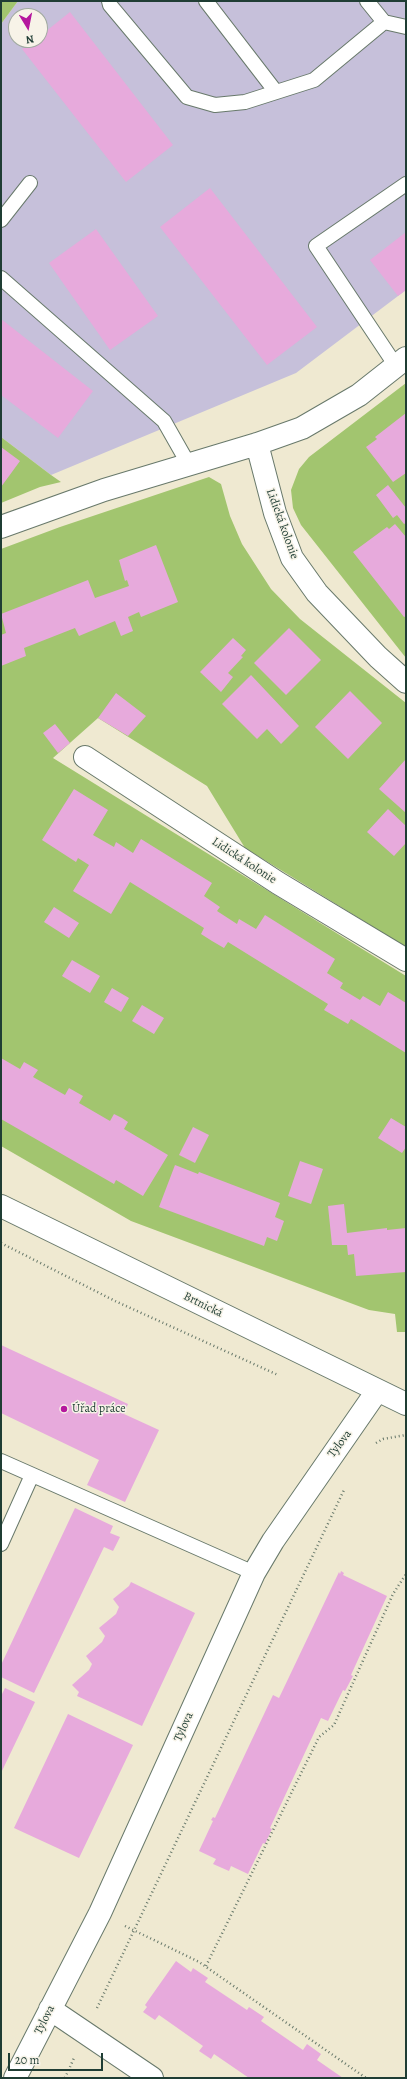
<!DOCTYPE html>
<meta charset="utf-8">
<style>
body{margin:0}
#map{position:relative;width:407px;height:2079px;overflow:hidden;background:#efe9d1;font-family:Alegreya,serif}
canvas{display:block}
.frame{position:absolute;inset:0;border:2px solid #1f3d34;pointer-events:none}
.north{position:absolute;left:8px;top:8px;width:40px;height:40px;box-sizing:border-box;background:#f7f3e8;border:1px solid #a1aaa0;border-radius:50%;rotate:170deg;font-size:11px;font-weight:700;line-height:16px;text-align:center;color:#1f3d34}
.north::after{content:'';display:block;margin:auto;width:14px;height:18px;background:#b5179e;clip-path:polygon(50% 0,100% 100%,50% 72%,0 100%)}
.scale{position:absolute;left:8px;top:2053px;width:95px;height:18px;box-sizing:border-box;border:2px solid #1f3d34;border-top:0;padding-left:5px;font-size:12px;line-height:14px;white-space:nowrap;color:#1f3d34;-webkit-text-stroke:3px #f7f3e8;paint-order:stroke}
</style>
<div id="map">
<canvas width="407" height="2079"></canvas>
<div class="frame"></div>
<div class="north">N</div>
<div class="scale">20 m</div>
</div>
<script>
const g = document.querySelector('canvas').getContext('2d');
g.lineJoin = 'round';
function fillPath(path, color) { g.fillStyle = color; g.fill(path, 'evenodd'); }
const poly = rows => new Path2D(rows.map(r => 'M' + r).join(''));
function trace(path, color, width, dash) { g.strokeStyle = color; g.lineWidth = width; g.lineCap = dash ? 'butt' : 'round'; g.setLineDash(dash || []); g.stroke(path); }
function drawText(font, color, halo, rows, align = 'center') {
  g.font = font + ' Alegreya,serif'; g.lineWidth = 3; g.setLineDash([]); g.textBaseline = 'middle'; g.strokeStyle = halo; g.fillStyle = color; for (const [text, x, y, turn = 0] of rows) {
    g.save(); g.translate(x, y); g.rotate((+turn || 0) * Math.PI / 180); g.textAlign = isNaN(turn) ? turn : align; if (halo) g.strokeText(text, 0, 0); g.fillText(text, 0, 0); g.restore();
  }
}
fillPath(poly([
 [18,1,406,1,406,290,296,373,51,475,1,437,1,24],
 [16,16,40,16,40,40,16,40]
]), '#c6c0da');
fillPath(poly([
 [1,1,18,1,1,24],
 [406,383,406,658,301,525,293,508,291,490,299,469,309,457],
 [1,437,51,475,61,482,40,487,1,503],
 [209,477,221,484,230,516,242,544,271,589,300,619,406,703,406,947,245,848,207,786,98,718,53,758,406,976,406,1332,397,1332,395,1314,369,1310,131,1221,1,1146,1,549,60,527]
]), '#a2c56f');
fillPath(poly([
 [70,12,173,145,126,182,22,49,34,40,40,40,40,36],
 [210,188,317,327,267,365,160,227],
 [96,229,158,316,110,350,49,263],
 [406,232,406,290,398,296,370,260],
 [1,319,93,391,58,438,1,395],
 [406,413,406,473,393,482,366,447,377,439,375,437],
 [1,447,20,461,1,487],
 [388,485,406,508,406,523,404,524,397,515,393,518,376,495],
 [395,524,406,537,406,616,404,617,353,552,387,527,389,529],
 [156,545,178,602,141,617,139,612,128,617,133,631,121,636,115,621,79,636,75,628,24,648,26,656,1,666,1,635,6,633,1,614,88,580,95,598,129,586,127,580,125,581,119,560],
 [289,628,321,660,286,695,254,663],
 [233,638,246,650,241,656,243,657,228,673,233,677,221,692,200,672],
 [251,675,299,726,281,744,267,729,257,739,222,704],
 [350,691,382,723,348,759,315,727],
 [116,693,146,716,128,736,98,718],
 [55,724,70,743,58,753,43,733],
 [406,759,406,813,379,789],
 [74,789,108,810,93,835,114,847,116,842,133,853,141,839,212,883,204,896,220,907,217,911,237,924,239,919,256,929,265,915,335,959,327,973,343,983,340,988,360,1000,363,996,380,1006,388,992,406,1003,406,1053,351,1019,348,1024,324,1010,328,1004,228,942,224,948,212,941,201,934,204,928,130,882,111,914,73,891,89,865,78,858,76,862,42,840],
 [388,809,406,826,406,843,394,856,367,832],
 [54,907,79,923,69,938,44,922],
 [72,960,100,976,90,993,62,976],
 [112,988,129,998,121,1012,104,1002],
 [142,1005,164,1018,154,1034,132,1021],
 [1,1058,20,1069,24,1062,38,1070,33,1077,65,1095,69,1088,83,1096,79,1103,110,1121,114,1114,122,1118,128,1122,124,1129,168,1155,143,1196,116,1180,114,1184,1,1119],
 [391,1118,406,1127,406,1147,402,1153,378,1138],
 [193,1127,209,1135,195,1163,179,1155],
 [300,1161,323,1169,311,1204,288,1196],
 [175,1165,198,1174,199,1172,280,1203,275,1217,284,1221,277,1241,267,1237,264,1246,159,1207],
 [344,1204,347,1233,387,1228,387,1230,406,1228,406,1272,356,1276,354,1254,348,1255,347,1245,332,1245,328,1206],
 [1,1345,128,1404,124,1414,159,1430,125,1502,87,1485,99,1460,1,1413],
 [75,1508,113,1526,110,1533,120,1537,113,1551,104,1547,34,1693,1,1677,1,1665],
 [341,1571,344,1573,343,1575,387,1596,351,1675,353,1676,345,1691,343,1690,328,1721,321,1718,270,1828,272,1829,265,1844,263,1843,248,1874,231,1866,229,1871,213,1864,216,1859,199,1851,213,1821,211,1820,213,1817,215,1818,273,1695,279,1698,339,1572,340,1574],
 [131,1582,195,1613,142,1726,77,1696,79,1692,72,1685,89,1670,92,1664,86,1656,102,1642,105,1636,99,1628,116,1614,119,1607,113,1599,129,1586],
 [5,1688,35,1702,1,1773,1,1696],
 [68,1714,133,1745,79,1858,14,1828],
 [176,1961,191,1972,193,1968,208,1978,205,1982,247,2010,249,2007,264,2017,261,2021,303,2050,307,2044,321,2054,317,2060,343,2078,249,2078,214,2054,211,2059,199,2051,203,2046,159,2015,155,2020,143,2012,147,2007,145,2005]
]), '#e7aadc');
const service = poly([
 [109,1,110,5,187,97,215,105,245,102,314,80,384,22],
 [206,1,276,92],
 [367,1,384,22,406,27],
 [1,220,30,183],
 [1,278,164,421,189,465],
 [396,366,316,246,406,184],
 [1,1461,254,1573],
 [1,1544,32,1475]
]);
const minor = poly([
 [257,444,275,513,292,558,317,593,378,657,406,682],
 [1,527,104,490,257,444,302,428,359,395,406,358],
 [85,757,278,883,406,960],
 [50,2009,152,2078],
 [15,2078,100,1913,254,1573,273,1541,377,1391]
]);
const secondary = poly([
 [1,1206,406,1404]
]);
trace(service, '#68796b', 16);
trace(minor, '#68796b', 24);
trace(secondary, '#68796b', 24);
trace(poly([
 [1,1243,115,1301,278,1375],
 [376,1443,383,1439,406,1435],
 [125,1926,199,1962,366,2078],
 [206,1966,319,1737,334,1725,393,1594,406,1574],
 [97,2008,344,1490],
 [65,2078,74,2058]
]), '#68796b', 2.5, [1, 3]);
trace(service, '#fff', 14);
trace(minor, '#fff', 22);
trace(secondary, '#fff', 22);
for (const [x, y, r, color] of [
 [64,1409,4,"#b5179e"]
]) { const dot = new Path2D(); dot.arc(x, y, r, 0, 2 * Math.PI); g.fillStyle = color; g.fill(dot); trace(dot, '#f7f3e8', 1.5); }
drawText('12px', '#1f3d34', '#f7f3e8', [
 ["Lidická kolonie",282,524,70],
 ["Lidická kolonie",244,861,33],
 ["Brtnická",203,1305,26],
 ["Tylova",340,1444,-53],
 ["Tylova",184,1727,-66],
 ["Tylova",45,2020,-63]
]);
drawText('12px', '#1f3d34', '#f7f3e8', [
 ["Úřad práce",72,1409]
], 'left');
</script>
